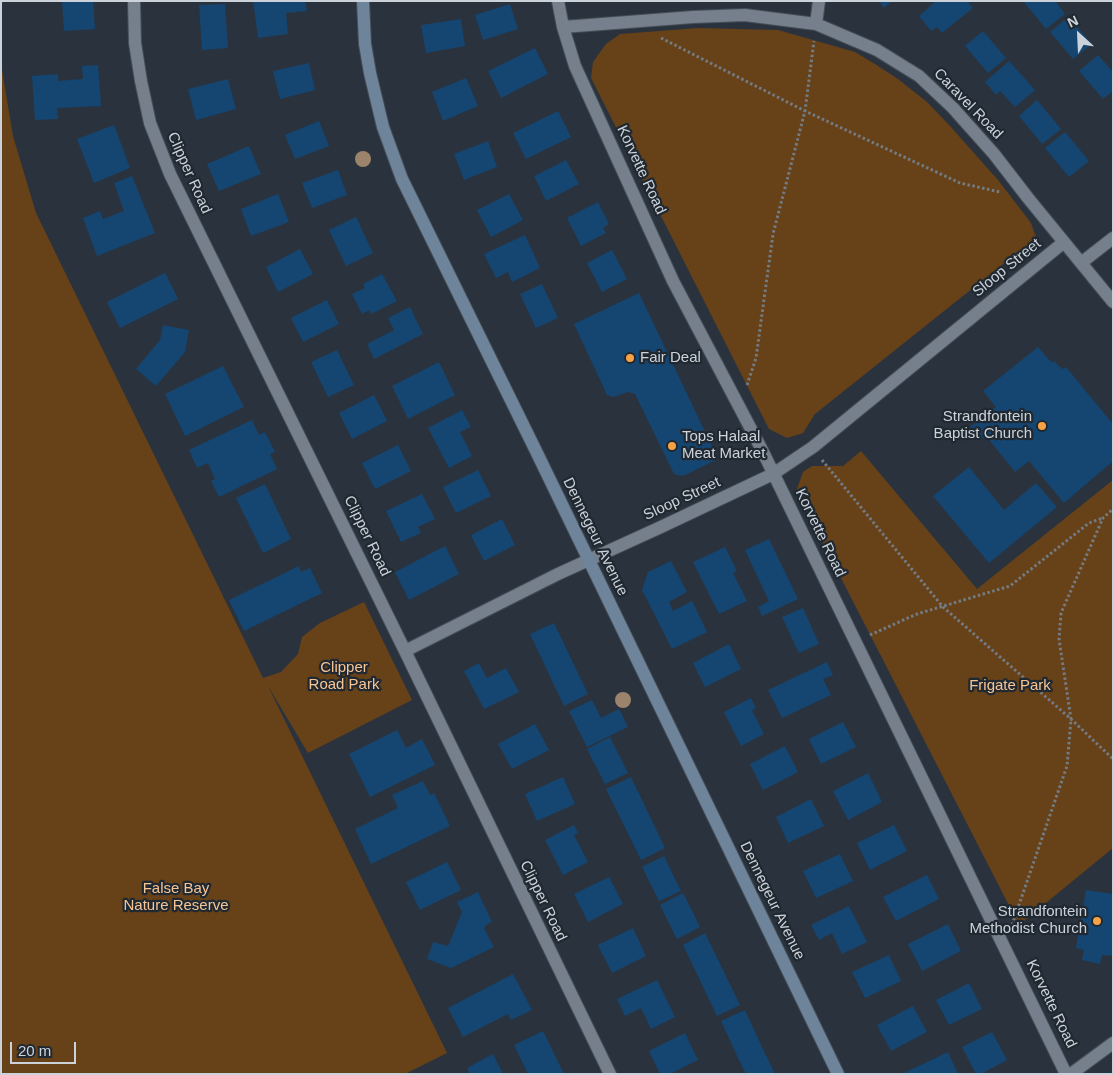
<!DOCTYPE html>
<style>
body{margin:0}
#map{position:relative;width:1114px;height:1075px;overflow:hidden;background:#2a333d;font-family:Arial,sans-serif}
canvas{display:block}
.frame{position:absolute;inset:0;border:2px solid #ccd2d9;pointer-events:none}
.north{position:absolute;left:1054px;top:10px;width:50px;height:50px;-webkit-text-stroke:4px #202932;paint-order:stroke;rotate:335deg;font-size:14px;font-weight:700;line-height:20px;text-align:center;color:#ccd2d9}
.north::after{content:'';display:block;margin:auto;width:18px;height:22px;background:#ccd2d9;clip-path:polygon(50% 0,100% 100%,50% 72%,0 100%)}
.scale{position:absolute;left:10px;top:1042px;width:66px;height:22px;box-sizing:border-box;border:2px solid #ccd2d9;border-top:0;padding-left:6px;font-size:15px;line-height:18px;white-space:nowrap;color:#ccd2d9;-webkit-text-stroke:4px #202932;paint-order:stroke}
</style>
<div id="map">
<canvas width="1114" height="1075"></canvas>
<div class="frame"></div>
<div class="north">N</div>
<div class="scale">20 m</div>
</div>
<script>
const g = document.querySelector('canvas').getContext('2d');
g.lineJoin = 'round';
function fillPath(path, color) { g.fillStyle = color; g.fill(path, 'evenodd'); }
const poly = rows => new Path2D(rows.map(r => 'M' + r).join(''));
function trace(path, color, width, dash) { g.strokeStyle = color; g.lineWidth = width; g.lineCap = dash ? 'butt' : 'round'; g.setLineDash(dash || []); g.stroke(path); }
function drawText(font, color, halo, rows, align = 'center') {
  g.font = font + ' Arial,sans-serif'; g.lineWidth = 4.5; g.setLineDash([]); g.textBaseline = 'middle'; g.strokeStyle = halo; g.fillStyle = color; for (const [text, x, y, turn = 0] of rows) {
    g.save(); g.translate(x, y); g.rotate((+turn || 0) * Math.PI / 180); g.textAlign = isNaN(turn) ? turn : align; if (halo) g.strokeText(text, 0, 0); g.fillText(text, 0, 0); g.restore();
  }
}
fillPath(poly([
 [698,28,778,30,855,52,875,64,898,79,927,102,950,126,998,180,1031,223,1036,237,1033,250,1026,257,1019,260,1008,260,815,414,803,433,787,438,769,429,591,78,593,62,606,44,620,34],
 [1,64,13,136,36,213,263,678,281,672,298,654,302,637,320,623,364,602,412,700,308,753,268,686,447,1053,405,1074,1,1074],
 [861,451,977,589,1113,480,1113,848,1019,925,802,502,797,489,803,472,812,466,843,466]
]), '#674118');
fillPath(poly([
 [62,1,93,1,95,29,64,31],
 [253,1,305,1,307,11,286,13,288,34,258,38],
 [879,1,892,1,884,8],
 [936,1,967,1,973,8,942,33,937,27,931,31,919,16],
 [1025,1,1055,1,1065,14,1046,29,1024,2],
 [225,4,228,48,202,50,199,5],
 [510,4,518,29,483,40,475,15],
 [1068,17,1092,44,1073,59,1050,32],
 [461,19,465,46,426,53,421,25],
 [983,31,1006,58,988,73,965,46],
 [535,48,548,74,501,98,488,71],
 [1098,55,1113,72,1113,91,1103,99,1079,71],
 [1009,61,1035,90,1015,107,1000,91,996,95,985,82],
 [309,63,315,90,280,99,273,71],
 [98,65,101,106,57,108,58,119,35,120,32,76,58,74,58,81,83,79,82,66],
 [466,78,478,106,443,121,432,92],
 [228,79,236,109,196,120,188,89],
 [1037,100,1061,129,1042,144,1019,116],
 [558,111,571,137,526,159,513,133],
 [319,121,329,146,295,159,285,135],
 [114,125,130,168,94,183,77,139],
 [1065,132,1089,161,1069,177,1045,148],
 [488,141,497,167,464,180,454,154],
 [249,146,261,174,219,191,207,164],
 [566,160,579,184,546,201,534,176],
 [338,170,347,195,312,208,302,183],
 [132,176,155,233,97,256,83,218,100,211,103,219,124,211,114,183],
 [278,194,289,222,251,236,241,209],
 [509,194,523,220,491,237,477,210],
 [598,202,609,224,603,228,606,233,581,246,567,218],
 [356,217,373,253,346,266,329,230],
 [525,235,540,268,512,282,508,272,496,278,484,254],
 [300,249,313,274,278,292,266,267],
 [612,250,627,279,602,292,587,263],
 [165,273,178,299,120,328,107,302],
 [382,274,397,301,371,314,369,310,362,314,352,294,365,288,363,284],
 [542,284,558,318,536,328,520,294],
 [639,293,718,459,683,476,674,474,635,394,628,392,613,397,607,395,574,324],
 [327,300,339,324,303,342,291,318],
 [410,307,423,334,374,359,367,344,394,330,388,318],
 [163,325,189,330,185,352,156,386,136,369,160,340],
 [1038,347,1052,363,1054,361,1062,369,1066,367,1113,424,1113,461,1064,503,1029,461,1015,472,986,436,980,440,970,427,996,407,983,391],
 [337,350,354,385,328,397,311,362],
 [439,362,455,395,408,419,392,386],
 [223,366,244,407,185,436,165,394],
 [374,395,387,421,352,439,339,413],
 [462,410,471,427,460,432,472,456,449,468,428,428],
 [252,420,259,435,265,432,275,452,270,454,277,469,219,497,211,481,215,479,208,463,197,468,189,450],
 [398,445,411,471,375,489,362,463],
 [969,467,1004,510,1036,483,1057,507,989,563,933,496],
 [478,470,491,496,456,513,443,487],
 [265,484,291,539,263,553,236,498],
 [422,494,435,519,418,527,421,533,401,542,386,511],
 [502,519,515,545,484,561,471,535],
 [769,539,798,599,762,616,758,607,769,601,745,550],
 [445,546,459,574,409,600,395,572],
 [725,547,737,571,733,573,747,601,719,614,693,562],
 [671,561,687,592,669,602,673,611,692,601,707,632,672,649,642,590,648,572],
 [299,566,301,572,310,568,322,593,244,631,229,600],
 [803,608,819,644,799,653,782,617],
 [554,623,588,694,564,706,530,634],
 [729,644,741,669,705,687,693,663],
 [827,662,833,675,823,679,831,695,782,718,768,690],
 [479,663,487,678,506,668,519,692,484,709,464,671],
 [751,698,756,708,752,710,764,734,741,746,724,712],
 [592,700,601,718,619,709,628,727,587,747,569,711],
 [843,722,856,747,821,764,809,739],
 [535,724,549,750,512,769,498,744],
 [397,730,406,748,422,739,435,765,370,797,349,754],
 [610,737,628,773,605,784,587,749],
 [785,746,798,772,763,790,750,764],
 [868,773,882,802,848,820,833,791],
 [563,777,575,804,537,821,525,794],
 [631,777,665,848,641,860,606,789],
 [423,781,430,795,434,793,450,826,371,864,355,829,398,808,392,795],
 [811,799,824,826,788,843,776,817],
 [574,825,578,833,574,835,588,862,563,875,545,840],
 [894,825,907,851,870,870,857,843],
 [840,854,853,881,816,898,803,871],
 [664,856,681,891,659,901,642,867],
 [447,862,461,890,420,910,406,882],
 [927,875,939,899,896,921,883,897],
 [609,877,623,904,588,922,574,894],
 [1086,890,1113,894,1112,956,1102,955,1100,964,1082,960,1084,950,1076,948],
 [478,892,492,922,486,925,484,928,494,947,451,968,427,959,433,942,448,946,462,912,457,902],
 [683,893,700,927,677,939,660,905],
 [849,906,867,942,842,954,832,933,819,940,811,925],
 [948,924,961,951,922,971,908,944],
 [633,928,646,956,612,973,598,945],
 [705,933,740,1005,717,1016,683,945],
 [889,955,901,981,865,998,852,972],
 [513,974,532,1010,511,1020,508,1014,463,1037,448,1008],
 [657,980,675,1017,651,1029,641,1008,625,1016,617,999],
 [969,983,982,1009,949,1025,936,1000],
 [913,1006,927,1032,891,1051,877,1025],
 [745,1010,762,1047,775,1074,746,1074,738,1058,721,1021],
 [543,1031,564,1074,528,1074,514,1045],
 [992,1032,1007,1060,981,1074,976,1074,962,1047],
 [685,1033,698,1060,670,1074,660,1074,649,1051],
 [948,1052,958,1074,902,1074],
 [493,1054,503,1074,470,1074,467,1068]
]), '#154571');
const street = poly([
 [134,1,135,43,141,81,150,123,170,174,405,651,610,1074],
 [558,1,563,27,575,66,673,281,762,450,1066,1074],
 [816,24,819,1],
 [563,27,693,17,745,15,816,24,877,50,919,76,953,108,994,154,1028,198,1113,302],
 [1081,263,1113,238],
 [405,651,558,574,661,527,773,474,813,447,1064,242],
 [1071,1074,1113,1043]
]);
const secondary = poly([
 [363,1,365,44,370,73,383,127,402,179,536,451,838,1074]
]);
trace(street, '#464e57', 14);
trace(secondary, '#464e57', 14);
trace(poly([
 [661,38,805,111,960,183,1000,192],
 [747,385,756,358,773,234,805,111,814,41],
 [822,460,943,607,1071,719,1113,759],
 [870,635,917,614,1010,586,1089,523,1103,518],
 [1012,925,1067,766,1071,719,1059,639,1061,613,1103,518,1113,509]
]), '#737b83', 3, [2.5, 2.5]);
trace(street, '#75808c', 12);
trace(secondary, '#6e849b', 12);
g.fillStyle = '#9b836c';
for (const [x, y] of [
 [363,159],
 [623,700]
]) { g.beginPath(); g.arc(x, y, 8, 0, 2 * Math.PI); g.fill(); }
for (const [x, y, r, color] of [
 [630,358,5,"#f6a247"],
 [1042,426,5,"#f6a247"],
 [672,446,5,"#f6a247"],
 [1097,921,5,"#f6a247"]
]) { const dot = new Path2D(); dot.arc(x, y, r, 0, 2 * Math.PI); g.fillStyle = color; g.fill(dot); trace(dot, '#202932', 2); }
drawText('15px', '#ccd2d9', '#202932', [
 ["Caravel Road",968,104,46],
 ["Korvette Road",641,170,65],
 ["Clipper Road",189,173,66],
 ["Sloop Street",1007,268,-39],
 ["Sloop Street",682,499,-25],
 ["Korvette Road",820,533,64],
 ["Clipper Road",367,536,64],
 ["Dennegeur Avenue",595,537,64],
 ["Clipper Road",543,901,64],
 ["Dennegeur Avenue",772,901,64],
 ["Korvette Road",1051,1004,64]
]);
drawText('15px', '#ccd2d9', '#202932', [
 ["Fair Deal",640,358],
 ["Strandfontein",1032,417,"right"],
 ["Baptist Church",1032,434,"right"],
 ["Tops Halaal",682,437],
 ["Meat Market",682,454],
 ["Strandfontein",1087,912,"right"],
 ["Methodist Church",1087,929,"right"]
], 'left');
drawText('15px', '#f7c493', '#202932', [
 ["Clipper",344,668],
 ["Road Park",344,685],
 ["Frigate Park",1010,686],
 ["False Bay",176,889],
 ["Nature Reserve",176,906]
]);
</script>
